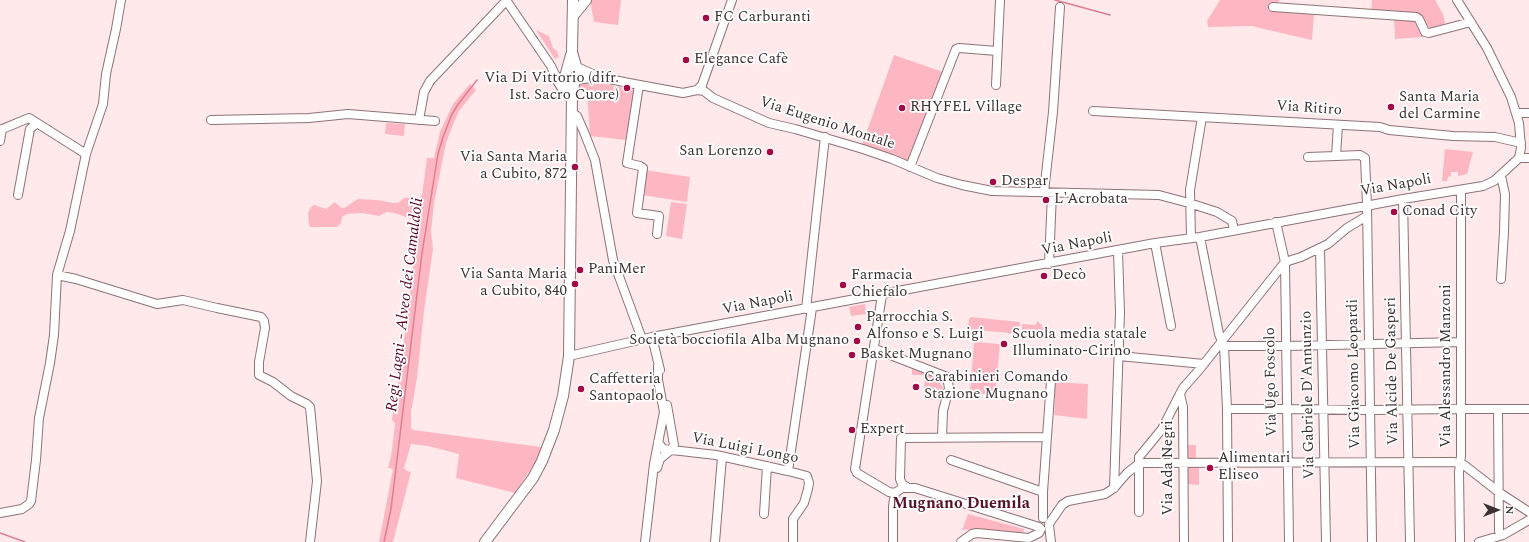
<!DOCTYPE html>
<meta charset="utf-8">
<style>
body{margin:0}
#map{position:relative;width:1529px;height:542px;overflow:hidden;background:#ffe9eb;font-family:Spectral,serif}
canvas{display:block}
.north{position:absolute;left:1477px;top:490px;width:40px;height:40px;-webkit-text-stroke:3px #fff;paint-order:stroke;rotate:90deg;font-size:11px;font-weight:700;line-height:16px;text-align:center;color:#3b3132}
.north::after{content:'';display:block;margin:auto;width:14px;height:18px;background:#3b3132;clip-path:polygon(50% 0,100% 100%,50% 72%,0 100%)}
</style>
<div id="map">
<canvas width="1529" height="542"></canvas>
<div class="north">N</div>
</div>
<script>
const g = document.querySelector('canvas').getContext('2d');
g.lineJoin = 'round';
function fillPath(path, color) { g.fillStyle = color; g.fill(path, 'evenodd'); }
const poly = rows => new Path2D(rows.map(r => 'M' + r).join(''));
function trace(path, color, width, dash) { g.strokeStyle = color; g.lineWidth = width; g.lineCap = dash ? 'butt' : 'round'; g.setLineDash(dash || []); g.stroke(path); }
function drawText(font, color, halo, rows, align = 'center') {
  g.font = font + ' Spectral,serif'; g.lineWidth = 3.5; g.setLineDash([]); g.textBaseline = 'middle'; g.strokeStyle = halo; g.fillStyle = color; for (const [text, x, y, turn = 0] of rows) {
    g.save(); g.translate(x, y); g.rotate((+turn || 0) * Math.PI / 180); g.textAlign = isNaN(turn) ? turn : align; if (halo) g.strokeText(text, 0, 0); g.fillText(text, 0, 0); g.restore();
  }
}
fillPath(poly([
 [590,0,621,0,618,25,594,22],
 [1220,0,1280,0,1269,10,1314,13,1312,40,1251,26,1208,27,1207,21],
 [1372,0,1435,0,1443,14,1445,23,1432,33,1427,33,1423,37,1395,39,1394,16,1371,14],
 [536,30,549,36,553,48,557,51,559,57,555,59],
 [894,55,943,72,908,163,862,145],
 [578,81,590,81,634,90,627,140,590,136,587,91,578,91],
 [470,84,476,90,459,111,452,127,446,143,434,203,431,231,433,249,424,311,417,378,411,412,411,427,413,430,541,447,537,460,515,493,456,478,459,454,428,446,411,444,404,468,407,471,411,472,393,542,379,542,393,469,388,468,392,451,395,423,392,420,405,333,418,227,417,222,414,220,395,213,387,212,379,216,362,213,347,214,342,217,341,223,337,227,310,227,309,225,308,213,311,207,314,205,326,209,335,202,340,207,344,208,358,199,377,200,394,203,398,203,404,198,419,197,422,195,427,158,434,158,440,132,453,104],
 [386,123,405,124,404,136,385,134],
 [1445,149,1473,152,1467,174,1458,176,1458,172,1451,172,1451,176,1448,177,1447,181,1442,181],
 [645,170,690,177,687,202,642,195],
 [671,202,687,204,682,239,666,236],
 [865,304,866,314,851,316,849,307],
 [971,317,1020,322,1019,334,968,329,969,319],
 [1037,321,1042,325,1044,334,1022,332,1022,324,1036,325],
 [974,342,1000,344,995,395,970,393],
 [912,368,937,377,944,390,940,400,924,399,925,375,912,375],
 [1053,382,1088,384,1087,419,1054,415,1055,399,1052,394],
 [1185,445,1196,445,1196,460,1186,460],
 [1188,467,1199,467,1199,485,1188,484],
 [968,514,1024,529,1023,533,977,529,962,530]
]), '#fdb7c2');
trace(poly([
 [1055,0,1110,15],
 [0,533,25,542],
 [384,542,391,509,422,253,438,154,443,137,452,114,459,103,477,80]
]), '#dd7f91', 1.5);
const minor = poly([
 [506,0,551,66,556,77,561,79],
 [1457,0,1487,48,1511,97,1519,123,1521,148,1519,158],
 [1273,7,1416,17,1419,19,1425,32,1429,33,1471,22],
 [577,67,599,77,629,83,683,93,697,90,702,85,732,0],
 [576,80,598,77],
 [639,85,627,163,640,166,643,168,637,213,659,216,657,234],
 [996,85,1000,0],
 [697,90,704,91,713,98,769,123,795,129,863,149,892,159,937,178,962,185,992,191,1159,195,1189,203,1217,212,1232,221,1234,230],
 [1093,111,1380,127,1389,130,1453,136,1495,137,1521,143],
 [572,113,577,116,584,132,595,160,613,260,642,339],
 [1517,113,1529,113],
 [211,120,309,118,348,114,435,121],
 [419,120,424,92,430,81,506,1],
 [1338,125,1336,156,1360,155,1365,158,1367,205,1372,542],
 [0,130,29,118,86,154],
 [0,141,2,129],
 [1308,157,1336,156],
 [910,167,956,49,959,48,997,51],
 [1044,192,1053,112,1060,7],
 [18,195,30,129,36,124],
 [1403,199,1410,542],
 [1276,222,1285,262,1289,542],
 [1200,237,1219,334,1224,346,1227,409,1228,542],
 [1191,238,1190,190,1202,117],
 [1155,243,1171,326],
 [1320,248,1326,542],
 [1049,264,1052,193],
 [57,275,76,279,157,304,183,300,217,308,261,317,264,321,265,328,259,362,259,375,273,382,291,396,307,404,310,407,317,481,310,542],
 [1501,279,1504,232,1505,194,1501,176],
 [882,295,855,469,857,473,889,492,895,493],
 [806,309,825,137],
 [652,337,660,370],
 [1224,346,1282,346],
 [1286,346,1461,342],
 [875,349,947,377,949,388,943,411,942,437],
 [569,356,652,337,1155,243,1200,237,1403,199,1483,186,1494,181,1519,158,1529,158],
 [1119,356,1204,364],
 [1180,394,1183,407,1184,542],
 [1227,409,1286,409],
 [1289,409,1366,410],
 [1461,409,1529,409],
 [1498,409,1499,531],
 [1370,410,1457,409],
 [658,442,663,449,716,455,788,471,807,476,809,483,808,489,804,503,793,519,793,542],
 [951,460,1043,492],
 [657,468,660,459,671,450,674,445,667,405],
 [788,471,812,308],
 [907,487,902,484,900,479,901,438,1047,437],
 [1114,488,1120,313,1118,251],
 [895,493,902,488,915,488,1039,527],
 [1139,512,1139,457,1162,429,1183,388,1199,370,1285,262,1301,257,1328,244,1347,228,1367,216],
 [0,513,22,509,29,504,31,501,36,460,39,418,50,363,54,335,57,275,70,231,86,154,103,104,106,74,116,29,121,0],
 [764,514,767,466],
 [1043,518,1043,492,1051,381],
 [1049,524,1062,505,1068,501,1105,494,1114,488,1127,473,1140,463,1454,462,1464,465,1500,493,1529,512],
 [1049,525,1051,542],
 [645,542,654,464,664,412,658,380,658,366],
 [715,542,722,457],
 [893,542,893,506,895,493],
 [961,542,972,534,977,533,1029,538,1039,533,1041,529],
 [1460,542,1459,472,1461,456,1461,190],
 [1479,542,1503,535,1529,520]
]);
const major = poly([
 [573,16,586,0],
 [556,77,564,90,572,99],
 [570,81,576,80,578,73,572,52,573,0],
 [570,88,566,73,571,55],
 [485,542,533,478,542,461,554,430,563,396,569,356,572,94,575,80]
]);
trace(minor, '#8c7377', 10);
trace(major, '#8c7377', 12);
trace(minor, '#fff', 8);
trace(major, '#fff', 10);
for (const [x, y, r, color] of [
 [706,18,4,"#a30944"],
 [686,60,4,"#a30944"],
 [627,88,4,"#a30944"],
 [1391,107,4,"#a30944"],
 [902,108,4,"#a30944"],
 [770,152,4,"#a30944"],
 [575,167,4,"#a30944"],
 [993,182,4,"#a30944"],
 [1046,200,4,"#a30944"],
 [1394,212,4,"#a30944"],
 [580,270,4,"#a30944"],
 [1044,276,4,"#a30944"],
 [575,284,4,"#a30944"],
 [843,285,4,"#a30944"],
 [858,327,4,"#a30944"],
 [857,341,4,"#a30944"],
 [1004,344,4,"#a30944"],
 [852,355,4,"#a30944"],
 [916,387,4,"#a30944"],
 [581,389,4,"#a30944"],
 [852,430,4,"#a30944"],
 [1210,468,4,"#a30944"]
]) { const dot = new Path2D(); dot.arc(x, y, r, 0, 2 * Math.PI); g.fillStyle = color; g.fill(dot); trace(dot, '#fff', 1.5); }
drawText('15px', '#3b3132', '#fff', [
 ["FC Carburanti",714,18],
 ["Elegance Cafè",694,60],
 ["Via Di Vittorio (difr.",619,79,"right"],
 ["Ist. Sacro Cuore)",619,96,"right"],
 ["Santa Maria",1399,98],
 ["del Carmine",1399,115],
 ["RHYFEL Village",910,108],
 ["San Lorenzo",762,152,"right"],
 ["Via Santa Maria",567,158,"right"],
 ["a Cubito, 872",567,175,"right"],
 ["Despar",1001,182],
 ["L'Acrobata",1054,200],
 ["Conad City",1402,212],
 ["PaniMer",588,270],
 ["Via Santa Maria",567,275,"right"],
 ["a Cubito, 840",567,292,"right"],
 ["Farmacia",851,276],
 ["Chiefalo",851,293],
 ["Decò",1052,276],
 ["Parrocchia S.",866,318],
 ["Alfonso e S. Luigi",866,335],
 ["Scuola media statale",1012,335],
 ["Illuminato-Cirino",1012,352],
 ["Società bocciofila Alba Mugnano",849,341,"right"],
 ["Basket Mugnano",860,355],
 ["Carabinieri Comando",924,378],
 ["Stazione Mugnano",924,395],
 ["Caffetteria",589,380],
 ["Santopaolo",589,397],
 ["Expert",860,430],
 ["Alimentari",1218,459],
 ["Eliseo",1218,476]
], 'left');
drawText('15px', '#3b3132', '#fff', [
 ["Via Ritiro",1309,109,4],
 ["Via Eugenio Montale",827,124,18],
 ["Via Napoli",1396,186,-10],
 ["Via Napoli",1077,245,-11],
 ["Via Napoli",758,304,-11],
 ["Via Alessandro Manzoni",1447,366,-90],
 ["Via Alcide De Gasperi",1393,371,-91],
 ["Via Giacomo Leopardi",1355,374,-91],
 ["Via Ugo Foscolo",1272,382,-91],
 ["Via Gabriele D'Annunzio",1309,395,-91],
 ["Via Luigi Longo",745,449,11],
 ["Via Ada Negri",1169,468,-90]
]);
drawText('italic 16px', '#580021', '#fff', [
 ["Regi Lagni - Alveo dei Camaldoli",406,305,-83]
]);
drawText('bold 16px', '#571326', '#fff', [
 ["Mugnano Duemila",961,505]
]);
</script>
